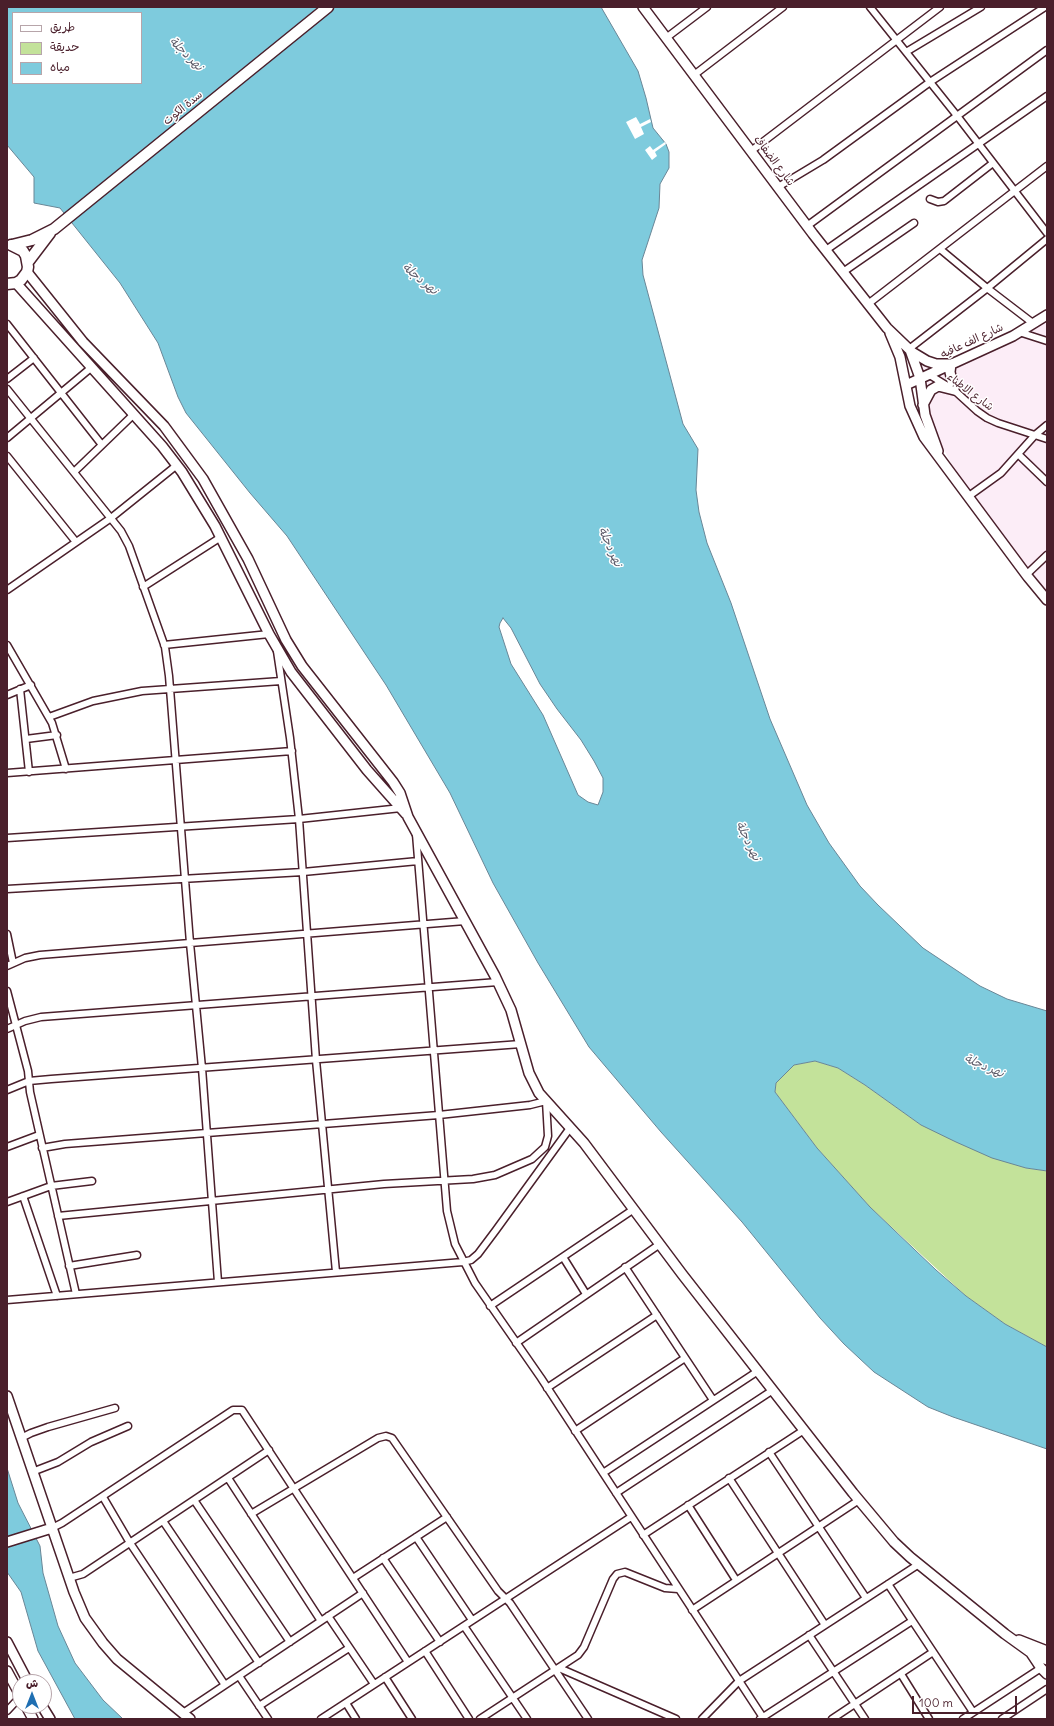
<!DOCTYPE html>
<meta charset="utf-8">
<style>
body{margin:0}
#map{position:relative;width:1054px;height:1726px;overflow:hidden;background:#fff;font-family:Delius,"Playpen Sans Arabic",sans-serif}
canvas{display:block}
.frame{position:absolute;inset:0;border:8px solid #4a1f2b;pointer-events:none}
.legend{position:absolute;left:12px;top:12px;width:130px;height:72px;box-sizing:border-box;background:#fff;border:1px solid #b7a5aa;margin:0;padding:5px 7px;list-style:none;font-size:12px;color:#4a1f2b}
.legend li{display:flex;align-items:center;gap:8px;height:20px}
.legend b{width:20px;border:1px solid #b7a5aa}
.north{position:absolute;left:12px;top:1674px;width:40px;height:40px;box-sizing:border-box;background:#fff;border:1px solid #b7a5aa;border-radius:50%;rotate:0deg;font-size:11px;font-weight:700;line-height:16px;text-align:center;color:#4a1f2b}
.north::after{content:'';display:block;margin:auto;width:14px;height:18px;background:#1f6fb2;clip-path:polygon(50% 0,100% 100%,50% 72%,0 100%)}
.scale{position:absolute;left:912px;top:1696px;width:105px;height:18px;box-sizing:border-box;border:2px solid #4a1f2b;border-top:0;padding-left:5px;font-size:12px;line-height:14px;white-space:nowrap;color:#4a1f2b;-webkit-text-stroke:3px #fff;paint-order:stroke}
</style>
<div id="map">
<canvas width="1054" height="1726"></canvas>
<div class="frame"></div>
<ul class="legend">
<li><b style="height:5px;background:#fff"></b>طريق</li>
<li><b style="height:11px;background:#c3e29a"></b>حديقة</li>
<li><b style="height:11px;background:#7ecbdd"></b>مياه</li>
</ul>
<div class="north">ش</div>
<div class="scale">100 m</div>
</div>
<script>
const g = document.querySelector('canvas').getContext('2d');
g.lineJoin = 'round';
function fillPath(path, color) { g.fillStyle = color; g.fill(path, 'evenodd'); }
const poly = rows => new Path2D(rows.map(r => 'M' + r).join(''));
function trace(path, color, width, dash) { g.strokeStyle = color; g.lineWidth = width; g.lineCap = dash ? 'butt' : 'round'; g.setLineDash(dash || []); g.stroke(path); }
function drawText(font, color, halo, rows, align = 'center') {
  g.font = font + ' Delius,"Playpen Sans Arabic",sans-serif'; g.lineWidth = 3; g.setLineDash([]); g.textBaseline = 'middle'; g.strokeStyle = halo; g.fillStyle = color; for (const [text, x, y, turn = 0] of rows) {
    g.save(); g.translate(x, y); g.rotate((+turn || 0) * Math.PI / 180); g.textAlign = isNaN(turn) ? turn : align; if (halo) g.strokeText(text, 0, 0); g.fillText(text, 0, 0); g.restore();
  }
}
fillPath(poly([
 [1047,314,1047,598,966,490,928,421,917,367,943,365,1019,332]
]), '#fcedf7');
fillPath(poly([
 [815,1061,838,1068,865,1085,921,1125,1026,1168,1047,1171,1047,1347,1005,1324,966,1296,870,1207,817,1148,775,1092,776,1083,794,1065]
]), '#c3e29a');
const water = poly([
 [7,7,601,7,638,71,646,98,653,128,666,144,669,152,669,168,660,184,659,208,642,260,643,275,683,424,698,449,696,490,699,512,707,543,731,603,770,719,807,805,829,843,860,886,878,905,923,948,980,986,1007,999,1047,1011,1047,1171,1026,1168,992,1158,956,1142,921,1125,865,1085,838,1068,815,1061,794,1065,776,1083,775,1092,817,1148,870,1207,936,1270,966,1296,1005,1324,1047,1347,1047,1449,953,1417,928,1407,874,1372,844,1344,820,1318,742,1222,661,1132,589,1047,538,963,493,883,450,793,386,685,364,652,287,536,250,493,186,413,178,397,158,343,120,283,60,208,34,203,34,177,7,145,7,7],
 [13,13,141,13,141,83,13,83,13,13],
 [503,618,511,628,540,684,557,709,581,740,594,761,603,778,603,792,598,805,588,802,578,795,543,715,511,664,499,627,500,623,503,618],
 [7,1468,18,1503,40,1546,43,1573,58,1626,75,1663,103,1700,123,1719,75,1719,38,1651,21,1592,7,1572,7,1468]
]);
fillPath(water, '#7ecbdd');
trace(water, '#698696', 1);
fillPath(poly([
 [636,117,640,124,650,119,651,122,641,127,644,134,635,139,626,122],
 [665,142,666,144,655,152,657,156,652,160,645,150,650,146,653,150]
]), '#fff');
const street = poly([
 [870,7,958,117,1047,233],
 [666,38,707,7],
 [906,52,981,7],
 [694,75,783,7],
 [751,151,940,7],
 [778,187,823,160,930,82,1045,7],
 [930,199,938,202,944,201,993,163],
 [807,226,1047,50],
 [940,249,987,288,1034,324],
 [826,250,1047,96],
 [843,272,914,223],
 [868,304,1047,166],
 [7,324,102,445],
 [1019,332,1047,341],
 [909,349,985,290,1047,239],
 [928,374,954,390,977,411,987,418,998,423,1047,439],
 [7,379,34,358],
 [7,389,121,531,129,546,165,647,169,676,190,943,202,1068,218,1282],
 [7,438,92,367],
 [1018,454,1047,482],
 [7,456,76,542],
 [74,472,133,415],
 [969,496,1001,473,1035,435,1047,425],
 [1026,575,1047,555],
 [143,587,221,537],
 [7,590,111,518,177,465],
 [7,645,52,723,66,769],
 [164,645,269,634],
 [277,651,290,738,299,819,316,1060,336,1272],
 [20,689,29,772],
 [7,695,31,685],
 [49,717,93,701,142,691,281,681],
 [26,739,57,735],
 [7,773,292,751],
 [416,834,447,1211,455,1244,475,1283,541,1378,764,1719],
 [7,838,299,819,401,808],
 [7,889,303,872,418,861],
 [7,934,13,963],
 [7,966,25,958,40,955,465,921],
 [7,991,28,1071,30,1092,76,1294],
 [7,1029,25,1021,41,1017,498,982],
 [7,1090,29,1081,51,1079,521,1044],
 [7,1147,39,1135],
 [42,1148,65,1144,439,1115,530,1105,546,1101,548,1136,545,1147,532,1159,495,1175,473,1179,384,1184,58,1216],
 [23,1196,57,1296],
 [7,1202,51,1186,92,1181],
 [563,1257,586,1294],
 [69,1266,137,1255],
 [625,1267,713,1400],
 [7,1300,463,1262,471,1260,478,1254,496,1230,570,1128],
 [490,1306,634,1209],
 [516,1343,660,1244],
 [547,1388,657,1315],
 [575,1431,685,1358],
 [21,1438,31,1433,48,1427,115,1408],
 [769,1452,866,1598],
 [32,1472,58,1462,91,1442,128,1426],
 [603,1473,758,1371],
 [228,1478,321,1621],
 [729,1478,825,1625],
 [616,1493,773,1390],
 [103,1497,130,1543,225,1685],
 [194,1500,290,1642],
 [688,1505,736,1580],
 [251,1514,378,1438,386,1436,392,1438,498,1591,510,1603,588,1719],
 [163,1521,259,1663],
 [52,1528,62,1523,233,1410,242,1410,408,1662],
 [643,1535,804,1430],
 [416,1537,472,1620],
 [383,1558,440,1642],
 [69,1578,83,1574,269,1450],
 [353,1578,447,1517],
 [888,1584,973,1712],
 [692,1610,859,1500],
 [328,1616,374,1684],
 [464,1626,527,1719],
 [809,1635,865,1719],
 [425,1651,469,1719],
 [559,1668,676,1719],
 [901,1674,929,1719],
 [239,1676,268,1719],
 [385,1677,412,1719],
 [346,1703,356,1719],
 [259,1706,349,1648],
 [7,1711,20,1697],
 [183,1713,363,1593],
 [321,1719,631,1517],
 [480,1719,578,1655,584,1647,613,1579,617,1574,625,1572,665,1588,678,1589],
 [702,1719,739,1681,919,1564],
 [760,1719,912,1621],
 [832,1719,933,1652],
 [963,1719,1041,1668],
 [1002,1719,1047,1689]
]);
const secondary = poly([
 [643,7,813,234,887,328,912,352,927,361,936,364,951,364,950,372,954,390],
 [27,272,83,342,164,426,203,479,248,559,286,640,302,666,393,782,400,793,408,817,495,976,511,1010,529,1073,539,1093,584,1143,682,1274,853,1493,894,1542,910,1557,1005,1634,1030,1652,1047,1660],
 [16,283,162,446,182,472,215,526,269,634,291,672,367,770,406,814],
 [890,333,900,357,910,406,924,437,1028,577,1047,600],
 [910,350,920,378,925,415,938,451],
 [906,385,1013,336,1047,315],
 [923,405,931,390,938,386,954,390],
 [7,1396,74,1592,85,1618,103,1643,117,1659,190,1719],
 [7,1542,52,1528],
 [1019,1640,1047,1651],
 [7,1642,28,1682],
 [1031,1653,1041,1668,1047,1674],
 [7,1671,20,1695],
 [26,1706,33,1719],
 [42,1706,50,1719]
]);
const primary = poly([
 [12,245,32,240,54,229,328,7],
 [28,262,50,233],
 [7,284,16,283,21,280,27,272,28,267,26,256,23,251,11,245]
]);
trace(street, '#4a1f2b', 9);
trace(secondary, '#4a1f2b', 12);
trace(primary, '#4a1f2b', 13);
trace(street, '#fff', 6);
trace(secondary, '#fff', 9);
trace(primary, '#fff', 10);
drawText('11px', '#4a1f2b', '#fff', [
 ["سدة الكوت",183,108,-39],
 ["شارع الضفاف",774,161,53],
 ["شارع الف عافيه",972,341,-25],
 ["شارع الاطباء",970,392,37]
]);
drawText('italic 12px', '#5c5b69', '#fff', [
 ["نهر دجلة",186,54,45],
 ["نهر دجلة",420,279,40],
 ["نهر دجلة",610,547,66],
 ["نهر دجلة",748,841,64],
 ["نهر دجلة",984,1066,23]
]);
</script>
